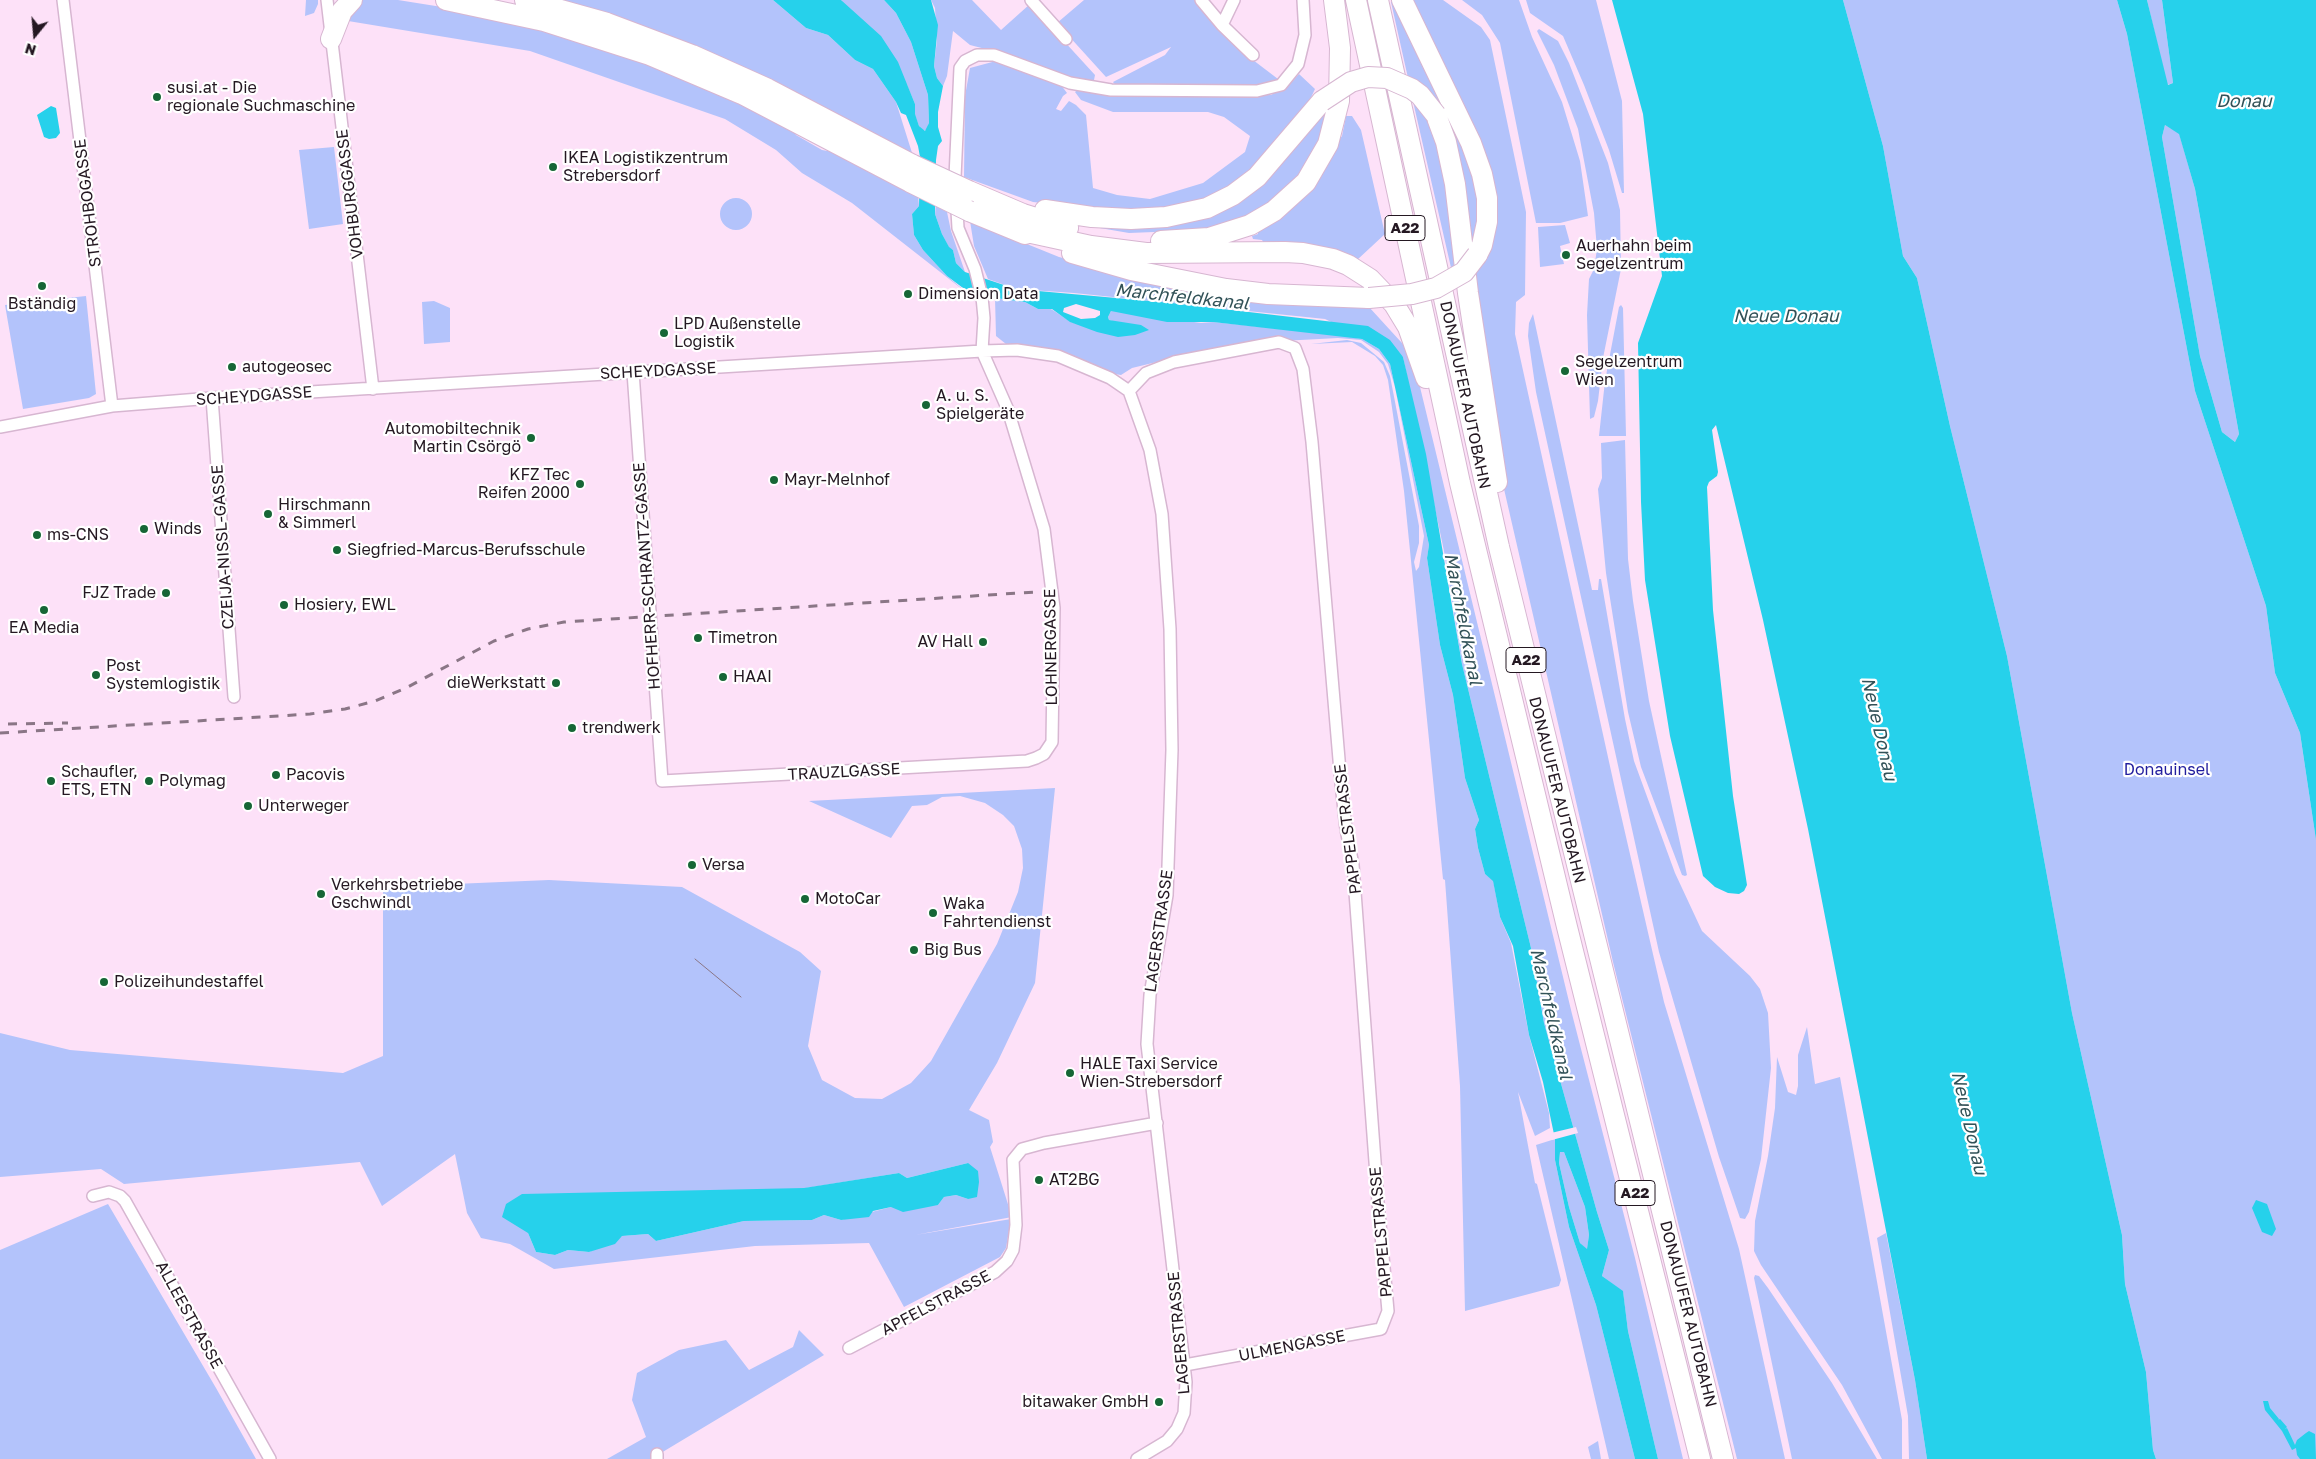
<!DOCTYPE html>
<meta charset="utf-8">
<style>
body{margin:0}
#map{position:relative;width:2316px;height:1459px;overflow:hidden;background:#fde1f8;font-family:"Golos Text",sans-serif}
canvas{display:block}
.north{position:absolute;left:10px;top:10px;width:50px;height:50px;-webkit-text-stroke:4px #fff;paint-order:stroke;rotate:197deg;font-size:14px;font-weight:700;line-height:20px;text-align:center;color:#241822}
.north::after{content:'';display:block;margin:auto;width:18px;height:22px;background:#241822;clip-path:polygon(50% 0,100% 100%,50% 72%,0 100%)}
</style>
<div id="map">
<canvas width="2316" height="1459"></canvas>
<div class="north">N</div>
</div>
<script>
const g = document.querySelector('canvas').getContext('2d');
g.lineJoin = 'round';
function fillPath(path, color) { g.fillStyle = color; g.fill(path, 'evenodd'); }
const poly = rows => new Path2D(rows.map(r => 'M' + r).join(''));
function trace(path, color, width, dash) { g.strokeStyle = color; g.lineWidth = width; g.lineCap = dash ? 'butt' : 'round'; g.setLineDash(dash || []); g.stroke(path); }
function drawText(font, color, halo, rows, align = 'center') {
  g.font = font + ' "Golos Text",sans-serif'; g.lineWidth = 4.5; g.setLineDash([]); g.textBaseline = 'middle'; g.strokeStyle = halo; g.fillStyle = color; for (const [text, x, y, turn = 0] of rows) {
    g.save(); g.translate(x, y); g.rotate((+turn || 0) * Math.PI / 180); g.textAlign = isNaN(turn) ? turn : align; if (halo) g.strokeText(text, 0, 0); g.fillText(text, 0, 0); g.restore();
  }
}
fillPath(poly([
 [306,0,318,0,318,4,314,13,305,16],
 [357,0,398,0,492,15,641,58,792,128,796,135,822,150,844,154,918,195,919,206,912,214,914,235,923,250,947,276,967,293,852,203,802,173,776,150,725,119,530,51,342,20],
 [560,0,773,0,806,28,828,35,855,60,873,69,896,102,913,156],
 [841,0,884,0,896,13,911,42,928,95,929,123,927,130,923,131,919,126,913,110,915,104,907,85],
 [931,0,972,0,1001,30,1030,4,1095,75,1094,80,1086,82,1005,54,970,45,953,31,947,76,943,86,937,78,934,66,937,40,935,8],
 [1084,0,1194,0,1220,30,1253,60,1278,79,1270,85,1261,86,1117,87,1113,82,1165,55,1171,47,1106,77,1057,23],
 [1410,0,1443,0,1481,27,1490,40,1526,212,1525,295,1516,302,1515,334,1615,789,1664,1002,1739,1249,1785,1459,1737,1459,1613,962,1504,489,1471,277,1496,210],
 [1462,0,1519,0,1532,37,1562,102,1580,161,1588,216,1560,223,1536,223,1500,43,1482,15],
 [1526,0,1596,0,1622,101,1624,193,1622,193,1609,150,1584,85,1563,36,1530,13],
 [1843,0,2117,0,2127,34,2195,391,2266,606,2275,673,2300,733,2316,840,2316,1459,2156,1459,2153,1450,2146,1372,2125,1284,2122,1235,2072,1013,2007,656,1950,426,1917,278,1903,256,1883,146],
 [2147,0,2162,0,2173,83,2167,85],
 [1396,1,1468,151,1481,202,1471,252,1458,158,1408,78,1391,2],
 [1539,29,1558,41,1569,63,1608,163,1620,210,1621,269,1603,358,1598,401,1594,417,1590,419,1587,315,1589,279,1594,269,1597,249,1594,213,1578,129,1554,65,1537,31],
 [996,61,1061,85,1067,93,1063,96,1056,109,1061,111,1069,101,1076,105,1086,115,1093,188,1117,195,1150,199,1203,183,1245,152,1250,136,1224,117,1208,112,1113,112,1081,100,1075,92,1078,89,1161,97,1271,95,1289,85,1299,74,1315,89,1307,106,1244,178,1195,204,1133,211,1088,208,1033,202,964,177,965,96,970,68],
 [1412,97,1439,138,1458,268,1452,272],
 [1331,106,1315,154,1291,187,1260,211,1204,230,1129,233,1065,222,1211,213],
 [1346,116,1352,116,1361,130,1385,234,1357,260,1266,246,1262,240,1253,239,1252,236,1258,234,1258,232,1280,218,1311,190,1321,177,1332,150,1342,136],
 [2165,125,2179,133,2195,189,2239,434,2235,442,2222,432,2200,356,2162,137],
 [334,147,343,224,309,229,299,150],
 '720 214a16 16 0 1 1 32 0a16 16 0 1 1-32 0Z',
 [936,206,947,212,951,231,965,272,956,263,953,250,949,248,942,234,935,214],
 [970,221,1059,257,1147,280,1369,307,1412,354,1572,1014,1635,1258,1683,1459,1658,1459,1628,1331,1623,1292,1602,1276,1609,1250,1597,1212,1544,1023,1531,948,1462,664,1444,551,1403,357,1325,319,1074,293,1016,289,988,279,974,246],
 [1565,225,1570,243,1560,246,1564,264,1540,267,1538,227],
 [86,296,96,394,89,398,23,409,5,305],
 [995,298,1025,302,1038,309,1051,309,1071,322,1081,325,1116,322,1109,320,1108,317,1111,311,1118,311,1201,323,1213,322,1339,335,1362,339,1379,349,1390,364,1429,545,1427,558,1440,645,1453,695,1465,778,1479,820,1475,829,1478,848,1485,874,1493,880,1500,917,1511,943,1529,1035,1549,1113,1550,1128,1535,1136,1518,1092,1535,1183,1537,1184,1561,1280,1559,1286,1465,1311,1460,1086,1445,880,1443,879,1404,491,1388,380,1383,365,1375,356,1352,342,1311,344,1347,340,1361,343,1384,362,1390,376,1419,526,1419,543,1414,562,1416,571,1419,567,1424,536,1395,387,1388,364,1379,352,1361,340,1338,338,1244,343,1173,358,1132,368,1121,375,1108,373,1033,347,1006,344,996,336],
 [434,301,450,308,450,342,424,344,422,302],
 [1621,305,1623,308,1626,436,1599,436,1605,381,1619,307],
 [1533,314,1592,590,1598,590,1599,579,1601,579,1625,719,1634,761,1675,873,1702,931,1750,976,1760,989,1768,1013,1771,1068,1761,1159,1749,1212,1745,1219,1740,1218,1719,1157,1659,952,1536,392,1528,336,1529,323],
 [1625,440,1628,559,1633,601,1649,701,1687,875,1685,876,1682,875,1641,767,1628,712,1606,573,1598,489,1602,478,1601,443],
 [1055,788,1035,983,997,1063,969,1110,989,1120,993,1142,990,1147,1012,1217,915,1235,1011,1219,1006,1248,1000,1257,904,1307,869,1243,755,1246,554,1269,510,1244,481,1238,467,1213,455,1154,382,1206,360,1162,124,1184,101,1169,0,1177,0,1033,70,1050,343,1073,383,1056,383,887,549,880,682,887,800,952,821,971,808,1046,822,1080,855,1098,882,1099,911,1083,931,1061,997,944,1018,892,1023,868,1022,849,1014,826,1003,815,985,803,960,796,942,797,927,805,912,806,891,838,809,801],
 [968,1163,968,1199,956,1195,944,1197,938,1205,891,1207,841,1220,824,1215,812,1220,744,1221,656,1241,648,1234,622,1236,589,1252,568,1250,555,1255,536,1252,528,1233,899,1173,907,1178],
 [1807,1027,1815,1084,1840,1077,1902,1420,1902,1459,1882,1459,1842,1385,1761,1265,1754,1251,1755,1221,1768,1156,1775,1108,1777,1057,1788,1092,1796,1095,1798,1086,1798,1055],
 [1555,1139,1555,1160,1569,1227,1596,1305,1635,1459,1609,1459,1536,1145],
 [1560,1152,1564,1152,1585,1207,1589,1235,1587,1250,1580,1243,1569,1207,1559,1163],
 [108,1204,216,1388,256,1459,0,1459,0,1250],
 [1886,1233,1915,1380,1927,1459,1909,1459,1908,1416,1877,1238],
 [1755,1275,1759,1276,1768,1288,1832,1383,1877,1459,1792,1459,1754,1278],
 [799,1330,824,1355,651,1459,607,1459,646,1437,632,1400,637,1373,679,1350,726,1340,749,1370,793,1347],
 [1598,1441,1601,1459,1591,1459,1588,1447]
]), '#b3c3fb');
fillPath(poly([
 [773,0,841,0,881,36,898,62,915,104,915,114,919,126,925,131,929,123,928,95,911,42,896,13,884,0,931,0,938,25,934,66,937,78,943,86,938,112,938,127,942,141,938,146,936,160,935,214,942,234,949,247,953,250,956,263,965,272,1016,289,1172,303,1368,326,1390,340,1403,357,1426,454,1462,664,1531,948,1544,1023,1597,1212,1609,1250,1602,1276,1623,1291,1628,1331,1658,1459,1635,1459,1596,1305,1569,1227,1555,1160,1555,1139,1543,1082,1529,1035,1513,946,1500,917,1493,881,1485,874,1478,848,1475,829,1479,820,1465,778,1453,695,1440,645,1427,558,1429,545,1390,364,1379,349,1362,339,1213,322,1167,322,1111,311,1108,317,1109,320,1141,325,1149,330,1135,335,1118,337,1097,332,1070,322,1052,309,1038,309,1025,302,995,298,973,293,963,288,947,276,923,250,914,235,912,214,919,206,920,157,918,146,906,115,901,113,896,102,873,69,855,60,828,35,806,28],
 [1076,304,1100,311,1100,315,1095,318,1081,319,1063,312,1064,308],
 [1560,1152,1564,1152,1585,1207,1589,1235,1587,1249,1580,1243,1569,1207,1559,1163],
 [1612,0,1843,0,1883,146,1903,256,1917,278,1950,426,2007,656,2072,1013,2122,1235,2125,1284,2146,1372,2153,1450,2156,1459,1927,1459,1915,1380,1808,829,1763,620,1716,425,1712,430,1718,472,1717,476,1709,482,1707,487,1713,610,1733,796,1747,885,1744,891,1739,894,1728,893,1715,887,1703,876,1670,736,1645,580,1641,502,1638,343,1662,276,1643,114],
 [2117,0,2147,0,2168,85,2173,83,2162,0,2316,0,2316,840,2300,733,2275,673,2266,606,2195,391,2127,34],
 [2165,125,2179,134,2195,189,2239,434,2235,442,2222,432,2200,356,2162,137],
 [51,106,56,108,60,133,56,138,49,139,44,137,37,115],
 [968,1163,978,1171,979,1182,977,1197,968,1199,956,1195,944,1197,938,1205,903,1212,891,1207,873,1211,869,1217,841,1220,824,1215,812,1220,744,1221,656,1241,648,1234,622,1236,615,1244,589,1252,568,1250,555,1255,536,1252,528,1233,502,1217,506,1204,522,1194,804,1188,899,1173,907,1178],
 [2256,1200,2267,1204,2276,1229,2272,1236,2262,1232,2252,1208],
 [2263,1401,2268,1401,2270,1408,2279,1419,2278,1420,2280,1419,2287,1427,2285,1429,2287,1428,2295,1445,2297,1440,2306,1433,2309,1431,2315,1434,2316,1459,2300,1459,2297,1455,2296,1448,2292,1450,2282,1431,2265,1410]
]), '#26d1eb');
fillPath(poly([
 [1576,1127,1578,1133,1552,1140,1551,1133]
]), '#fde1f8');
const street = poly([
 [63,0,112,406],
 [327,0,373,389],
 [1031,0,1066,39],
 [1201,0,1222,25,1253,55],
 [1222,25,1234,0],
 [633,372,662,781,1027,761,1036,758,1044,754,1052,742,1054,608,1044,529,1008,410,982,351,984,318,982,297,975,269,958,228,955,177,960,68,965,61,977,55,994,55,1070,83,1111,90,1257,91,1281,85,1298,64,1305,35,1303,0],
 [1129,391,1146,373,1174,362,1279,342,1295,348,1303,369,1312,442,1341,783,1346,829,1353,865,1378,1202,1388,1311,1381,1329,1185,1365],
 [1129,391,1150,450,1162,514,1170,629,1172,750,1167,895,1150,995,1147,1044,1186,1382,1184,1413,1177,1429,1167,1441,1137,1459],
 [212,398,234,697],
 [0,427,112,406,212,398,982,351,1017,350,1058,356,1110,378,1129,391],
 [93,1196,109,1192,120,1196,125,1201,270,1459],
 [849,1348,995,1272,1007,1261,1013,1250,1016,1225,1013,1160,1022,1149,1044,1143,1157,1123],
 [657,1459,657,1454]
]);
const highway = poly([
 [446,0,544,21,650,55,742,94,912,183],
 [525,0,607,23,692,55,768,89,913,165],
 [1356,0,1460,483,1567,927,1700,1459],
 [1378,0,1499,547,1723,1459],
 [1402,0,1471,143,1482,174,1487,198,1487,222,1482,245,1477,255],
 [331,39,342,11,352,0],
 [1436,115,1446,142,1455,184,1468,293,1497,482],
 [969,191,1023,214,1068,228],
 [1045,210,1092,217,1131,219,1166,217,1207,208,1233,195,1257,177,1322,101],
 [969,211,1025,234],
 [1013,229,1091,246,1146,253,1285,252,1303,253,1333,259,1348,265,1370,279,1394,304,1408,327,1426,378],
 [1161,241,1209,238,1250,225,1274,211,1306,182,1328,144,1339,101,1340,48,1334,0],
 [1072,253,1131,270,1226,289,1268,294,1369,298]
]);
trace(street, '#d7b6d1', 14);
trace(highway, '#d7b6d1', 22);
trace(street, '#fff', 11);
trace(highway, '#fff', 20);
trace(poly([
 [695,959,741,997]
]), '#8a7686', 1);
trace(poly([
 [8,724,68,723],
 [0,733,310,714,345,709,375,701,406,688,494,641,528,629,564,622,1035,592]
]), '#8a7686', 3, [9, 9]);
const highwayBridge = poly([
 [1322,101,1351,82,1368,77,1387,78,1412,89,1420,95,1436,115],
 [913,165,969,191],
 [912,183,969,211],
 [1369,298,1412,294,1436,288,1464,272,1477,255]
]);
trace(highwayBridge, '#d7b6d1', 22, []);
trace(highwayBridge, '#fff', 20);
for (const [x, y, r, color] of [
 [157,97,5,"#166636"],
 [553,167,5,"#166636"],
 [1566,255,5,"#166636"],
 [42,286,5,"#166636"],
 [908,294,5,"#166636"],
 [664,333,5,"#166636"],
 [232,367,5,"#166636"],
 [1565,371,5,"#166636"],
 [926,405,5,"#166636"],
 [531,438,5,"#166636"],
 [774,480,5,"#166636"],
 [580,484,5,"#166636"],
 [268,514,5,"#166636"],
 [144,529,5,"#166636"],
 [37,535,5,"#166636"],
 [337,550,5,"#166636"],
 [166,593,5,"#166636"],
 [284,605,5,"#166636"],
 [44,610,5,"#166636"],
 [698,638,5,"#166636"],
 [983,642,5,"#166636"],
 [96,675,5,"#166636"],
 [723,677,5,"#166636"],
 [556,683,5,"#166636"],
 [572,728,5,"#166636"],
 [276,775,5,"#166636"],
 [51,781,5,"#166636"],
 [149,781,5,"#166636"],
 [248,806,5,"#166636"],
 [692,865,5,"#166636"],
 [321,894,5,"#166636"],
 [805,899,5,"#166636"],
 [933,913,5,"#166636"],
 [914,950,5,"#166636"],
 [104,982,5,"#166636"],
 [1070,1073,5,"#166636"],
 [1039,1180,5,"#166636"],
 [1159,1402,5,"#166636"]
]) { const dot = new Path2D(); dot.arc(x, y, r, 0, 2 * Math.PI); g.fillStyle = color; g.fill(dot); trace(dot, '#fff', 2); }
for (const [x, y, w] of [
 [1405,228,40],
 [1526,660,40],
 [1635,1193,40]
]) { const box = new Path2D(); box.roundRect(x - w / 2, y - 12.5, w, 25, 4); g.fillStyle = '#fff'; g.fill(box); trace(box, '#241822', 1); }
drawText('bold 15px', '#241822', null, [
 ["A22",1405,228],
 ["A22",1526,660],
 ["A22",1635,1193]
]);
drawText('16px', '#241822', '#fff', [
 ["susi.at - Die",167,88],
 ["regionale Suchmaschine",167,106],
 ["IKEA Logistikzentrum",563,158],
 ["Strebersdorf",563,176],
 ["Auerhahn beim",1576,246],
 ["Segelzentrum",1576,264],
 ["Dimension Data",918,294],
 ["Bständig",42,304,"center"],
 ["LPD Außenstelle",674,324],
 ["Logistik",674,342],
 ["Segelzentrum",1575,362],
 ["Wien",1575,380],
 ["autogeosec",242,367],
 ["A. u. S.",936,396],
 ["Spielgeräte",936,414],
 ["Automobiltechnik",521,429,"right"],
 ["Martin Csörgö",521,447,"right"],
 ["KFZ Tec",570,475,"right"],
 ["Reifen 2000",570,493,"right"],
 ["Mayr-Melnhof",784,480],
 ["Hirschmann",278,505],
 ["& Simmerl",278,523],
 ["Winds",154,529],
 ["ms-CNS",47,535],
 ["Siegfried-Marcus-Berufsschule",347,550],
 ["FJZ Trade",156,593,"right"],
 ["Hosiery, EWL",294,605],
 ["EA Media",44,628,"center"],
 ["Timetron",708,638],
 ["AV Hall",973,642,"right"],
 ["Post",106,666],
 ["Systemlogistik",106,684],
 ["HAAI",733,677],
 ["dieWerkstatt",546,683,"right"],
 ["trendwerk",582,728],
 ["Schaufler,",61,772],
 ["ETS, ETN",61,790],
 ["Pacovis",286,775],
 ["Polymag",159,781],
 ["Unterweger",258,806],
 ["Versa",702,865],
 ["Verkehrsbetriebe",331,885],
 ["Gschwindl",331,903],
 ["MotoCar",815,899],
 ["Waka",943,904],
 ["Fahrtendienst",943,922],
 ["Big Bus",924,950],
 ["Polizeihundestaffel",114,982],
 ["HALE Taxi Service",1080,1064],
 ["Wien-Strebersdorf",1080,1082],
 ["AT2BG",1049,1180],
 ["bitawaker GmbH",1149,1402,"right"]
], 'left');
drawText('16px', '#241822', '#fff', [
 ["VOHBURGGASSE",350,194,-97],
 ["STROHBOGASSE",88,203,-97],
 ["SCHEYDGASSE",658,371,-3],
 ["DONAUUFER AUTOBAHN",1465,395,78],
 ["SCHEYDGASSE",254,396,-4],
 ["CZEIJA-NISSL-GASSE",223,547,-94],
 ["HOFHERR-SCHRANTZ-GASSE",647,576,-94],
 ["LOHNERGASSE",1051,647,-91],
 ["TRAUZLGASSE",844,772,-3],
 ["DONAUUFER AUTOBAHN",1557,790,76],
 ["PAPPELSTRASSE",1348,829,-97],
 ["LAGERSTRASSE",1159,931,-82],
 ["PAPPELSTRASSE",1381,1232,-95],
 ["APFELSTRASSE",936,1303,-28],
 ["DONAUUFER AUTOBAHN",1688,1314,76],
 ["ALLEESTRASSE",189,1315,61],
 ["LAGERSTRASSE",1179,1333,-95],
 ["ULMENGASSE",1292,1346,-11]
]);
drawText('16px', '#221e9e', '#fff', [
 ["Donauinsel",2167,770]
]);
drawText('italic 18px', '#325258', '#fff', [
 ["Donau",2244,101],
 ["Marchfeldkanal",1182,297,6],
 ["Neue Donau",1786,316],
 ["Marchfeldkanal",1463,619,79],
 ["Neue Donau",1879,729,77],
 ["Marchfeldkanal",1551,1014,77],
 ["Neue Donau",1969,1123,77]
]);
</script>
